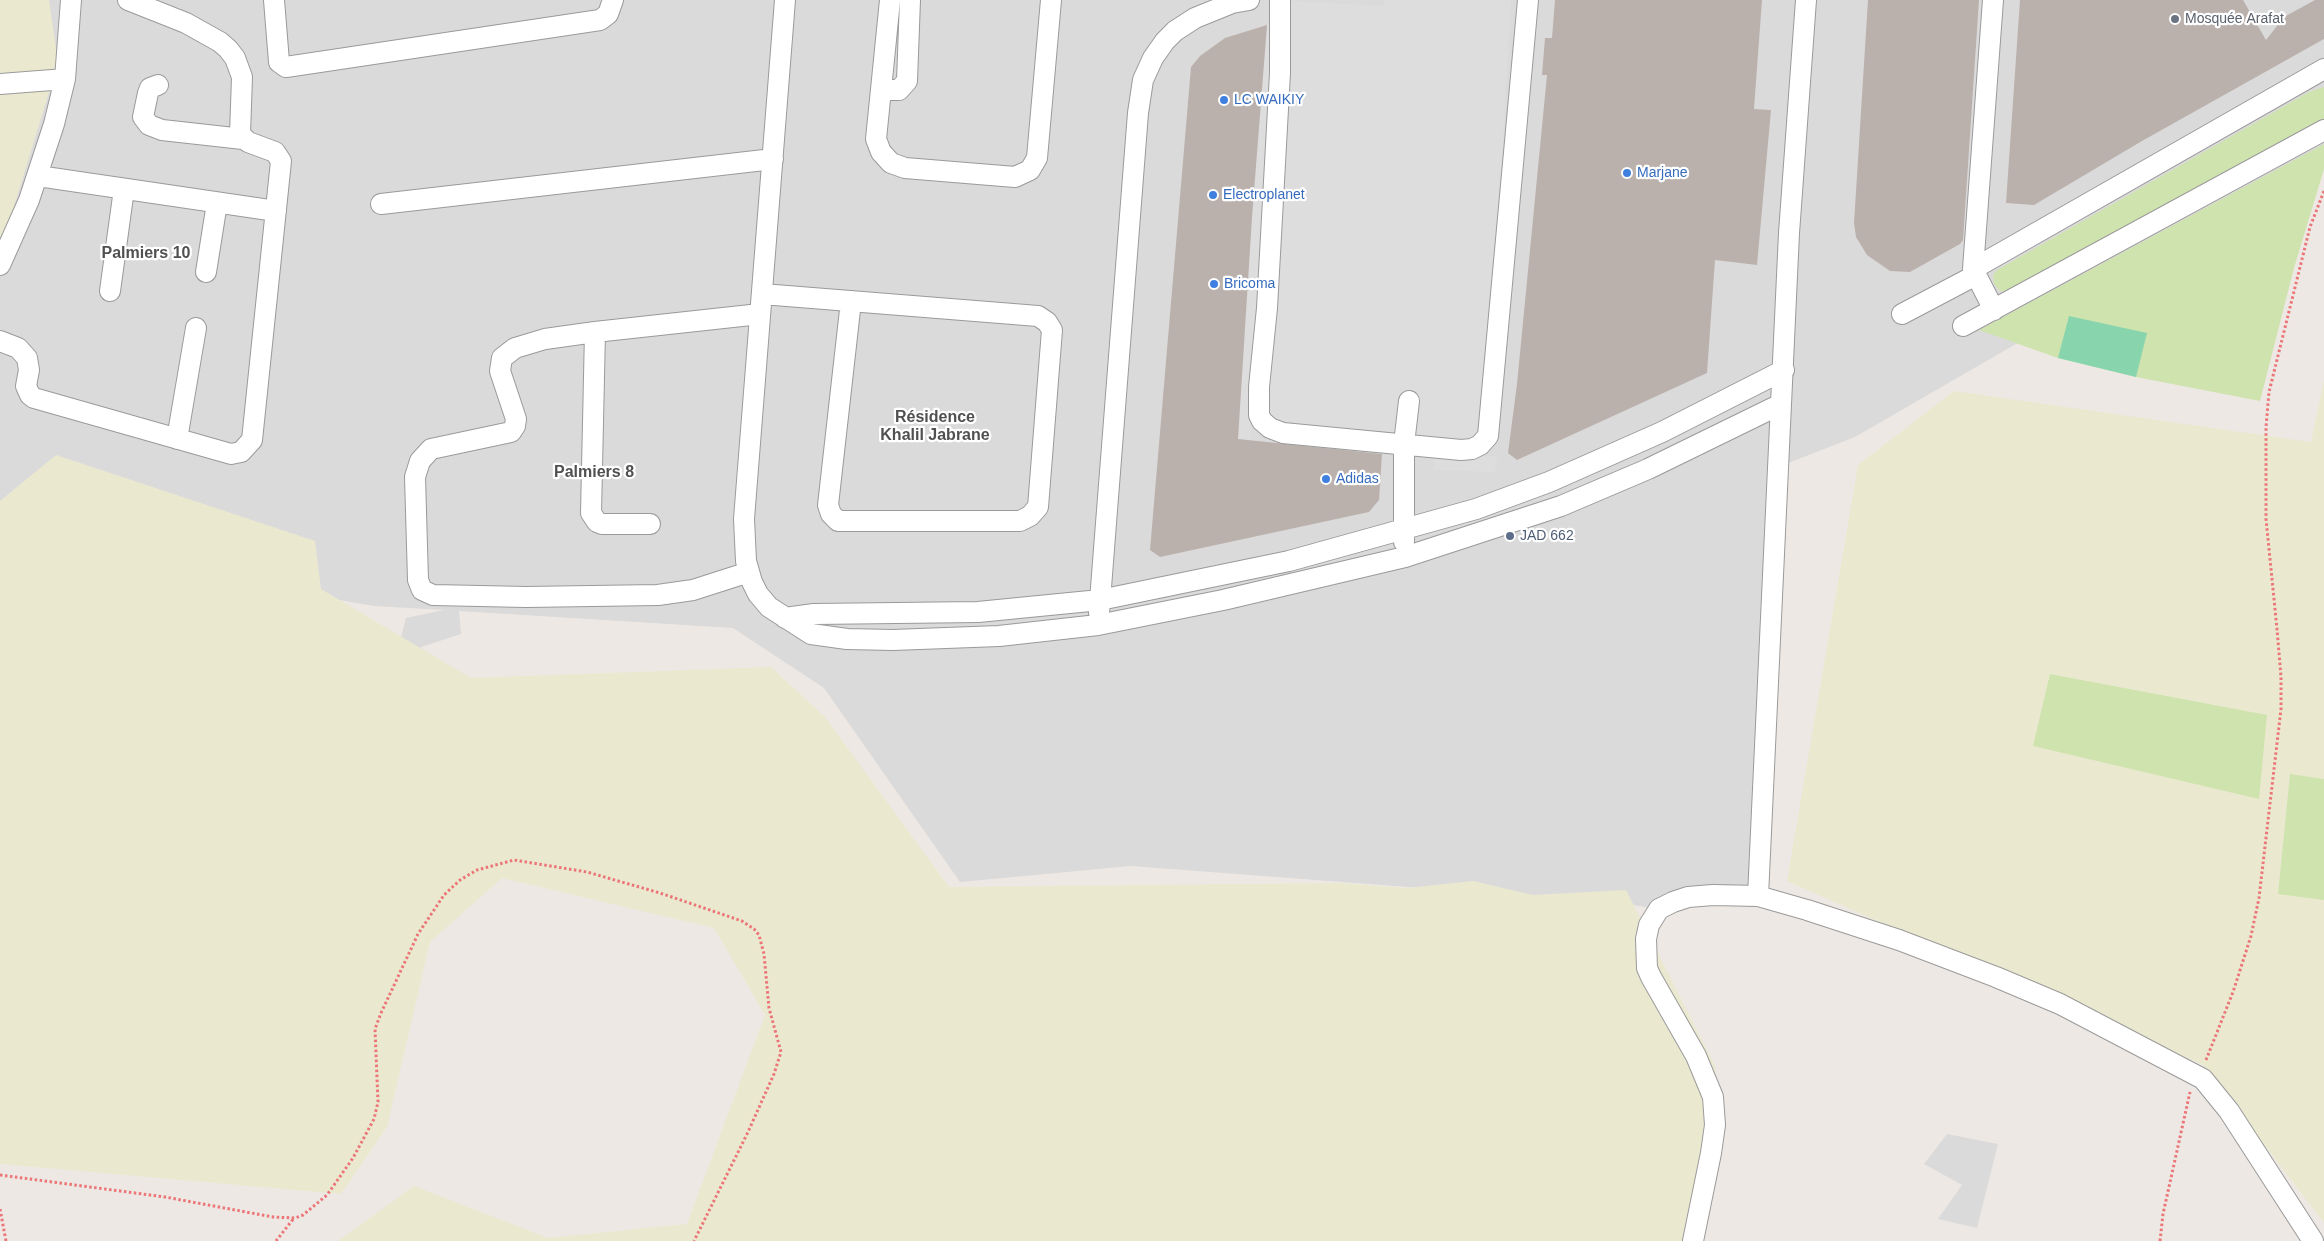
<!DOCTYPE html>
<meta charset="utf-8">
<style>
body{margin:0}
canvas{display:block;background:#ede8e3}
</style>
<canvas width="2324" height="1241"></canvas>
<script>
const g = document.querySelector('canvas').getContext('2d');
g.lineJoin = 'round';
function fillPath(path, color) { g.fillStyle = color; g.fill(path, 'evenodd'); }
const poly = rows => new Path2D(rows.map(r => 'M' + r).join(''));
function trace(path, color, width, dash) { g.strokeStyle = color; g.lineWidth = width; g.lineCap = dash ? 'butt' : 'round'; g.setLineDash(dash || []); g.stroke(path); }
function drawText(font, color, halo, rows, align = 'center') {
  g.font = font + ' Arial,sans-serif'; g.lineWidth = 4.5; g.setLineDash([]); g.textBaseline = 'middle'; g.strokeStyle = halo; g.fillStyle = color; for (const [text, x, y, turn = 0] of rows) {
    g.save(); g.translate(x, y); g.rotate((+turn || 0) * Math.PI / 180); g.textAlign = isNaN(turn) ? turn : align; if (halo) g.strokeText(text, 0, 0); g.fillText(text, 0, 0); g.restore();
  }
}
fillPath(poly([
 [0,0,2324,0,2324,166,1855,437,1778,467,1758,896,1659,909,1619,903,1131,866,960,882,824,688,733,628,459,611,461,634,421,647,427,715,391,676,406,618,444,610,374,606,0,542],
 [1947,1134,1998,1144,1977,1228,1938,1219,1962,1185,1924,1164]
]), '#dbdada');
fillPath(poly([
 [0,0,49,0,58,63,0,252],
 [2324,379,2324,1223,2203,1065,1787,881,1858,465,1954,391,2311,442],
 [56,455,315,541,321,589,471,678,771,667,825,717,949,887,1340,883,1408,888,1473,881,1533,895,1626,890,1716,1068,1686,1241,338,1241,414,1186,548,1238,687,1224,765,1015,714,928,502,878,430,942,387,1127,341,1194,0,1164,0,501]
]), '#eae9d0');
fillPath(poly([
 [2324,87,2324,120,2009,291,2000,291,1994,284,1993,275,1997,270,2309,92],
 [2324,144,2324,169,2294,268,2260,401,2136,377,2058,358,1979,330],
 [2050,674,2267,715,2259,799,2033,746],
 [2290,774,2324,779,2324,900,2278,894]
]), '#cfe3ae');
fillPath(poly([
 [2069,316,2147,333,2136,377,2058,358]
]), '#88d5ad');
fillPath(poly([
 [1385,0,1511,0,1496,264,1484,427,1472,443,1288,428,1266,415,1290,1,1384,6],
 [1276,23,1251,440,1238,439,1252,217,1267,25],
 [1434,454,1497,456,1495,472,1434,470]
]), '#ddd');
fillPath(poly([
 [1555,0,1762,0,1754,109,1771,110,1757,265,1715,260,1707,373,1517,460,1508,453,1517,384,1547,75,1542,75,1545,38,1552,38],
 [1868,0,1979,0,1963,240,1960,244,1910,272,1890,271,1867,255,1856,237,1854,223],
 [2020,0,2243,0,2266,40,2284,17,2315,0,2324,0,2324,39,2142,141,2034,205,2006,203],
 [1267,25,1252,217,1238,439,1382,454,1379,500,1369,512,1160,557,1150,550,1191,67,1200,56,1225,38]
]), '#bab1ad');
const minor = poly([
 [274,0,279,62,286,67,600,20,608,14,613,0],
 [785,0,744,519,746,561,752,582,758,594,769,607,811,634,847,639,893,640,999,636,1098,625,1223,600,1405,557,1561,506,1648,469,1781,404],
 [890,0,876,139,881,152,891,163,905,168,1015,177,1030,170,1037,158,1051,0],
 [1280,0,1280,73,1267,308,1259,387,1259,415,1262,421,1270,428,1283,433,1461,450,1472,449,1480,445,1488,436,1528,0],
 [1993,0,1973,269,1994,310],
 [0,84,65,79],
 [158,85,150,88,148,93,143,117,149,125,162,130,243,139],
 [881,90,899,90,907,81,910,0],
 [38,176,276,211],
 [381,204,773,159],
 [0,265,29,200,54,124,65,79,71,0],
 [1973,269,2324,69],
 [206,272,217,203],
 [110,291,124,189],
 [762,294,1038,316,1047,322,1052,330,1038,507,1030,516,1020,521,838,521,831,514,828,505,851,301],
 [1902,314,1976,275],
 [1963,326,2324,130],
 [595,332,591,513,597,522,602,524,650,524],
 [0,341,18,348,27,358,29,370,26,386,30,395,34,398,231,454,241,452,252,440,281,161,275,152,248,142,240,134,242,77,235,58,228,49,220,42,186,23,128,0],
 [177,439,196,328],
 [1404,542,1404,444,1409,401],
 [749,572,693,590,658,595,526,597,433,595,422,590,418,580,415,477,420,461,431,449,511,432,515,426,516,419,500,371,502,358,515,348,545,339,595,332,760,314],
 [1099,613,1138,113,1143,80,1153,58,1165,41,1175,31,1195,18,1232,3,1249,0],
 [785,618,814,614,978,612,1100,600,1289,561,1476,509,1549,482,1662,432,1784,370],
 [1758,896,1789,233,1806,0],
 [1693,1241,1711,1153,1715,1125,1713,1097,1696,1056,1651,977,1647,968,1646,939,1649,925,1659,909,1673,902,1688,897,1713,895,1758,896,1807,910,1899,940,1996,977,2060,1004,2203,1079,2229,1111,2313,1241]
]);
trace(minor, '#9a9a9a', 22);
trace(poly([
 [2206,1060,2233,992,2251,936,2259,898,2281,709,2281,677,2277,629,2266,519,2266,427,2269,392,2310,227,2324,191],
 [0,1175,165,1197,273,1217,295,1218,303,1215,327,1195,353,1158,374,1119,378,1102,375,1029,381,1013,418,934,444,895,460,880,477,870,514,860,587,872,660,893,742,921,754,929,759,935,764,954,769,1008,781,1052,774,1074,748,1132,694,1241],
 [0,1209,6,1241],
 [276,1241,294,1218],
 [2160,1241,2163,1214,2190,1092]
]), '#ec7578', 3, [2.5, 2.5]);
trace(minor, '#fff', 20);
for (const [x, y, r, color] of [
 [2175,19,5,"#6b7280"],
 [1224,100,5,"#3f7fe0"],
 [1627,173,5,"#3f7fe0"],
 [1213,195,5,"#3f7fe0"],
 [1214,284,5,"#3f7fe0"],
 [1326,479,5,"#3f7fe0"],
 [1510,536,5,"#5c6f8a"]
]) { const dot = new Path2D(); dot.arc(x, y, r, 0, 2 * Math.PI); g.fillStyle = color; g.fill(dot); trace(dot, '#fff', 2); }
drawText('14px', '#5b616d', '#fff', [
 ["Mosquée Arafat",2185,19]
], 'left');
drawText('14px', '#366cbe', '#fff', [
 ["LC WAIKIY",1234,100],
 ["Marjane",1637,173],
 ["Electroplanet",1223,195],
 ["Bricoma",1224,284],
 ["Adidas",1336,479]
], 'left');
drawText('14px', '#4e5e75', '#fff', [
 ["JAD 662",1520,536]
], 'left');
drawText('bold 16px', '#505050', '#fff', [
 ["Palmiers 10",146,254],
 ["Résidence",935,418],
 ["Khalil Jabrane",935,436],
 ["Palmiers 8",594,473]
]);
</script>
